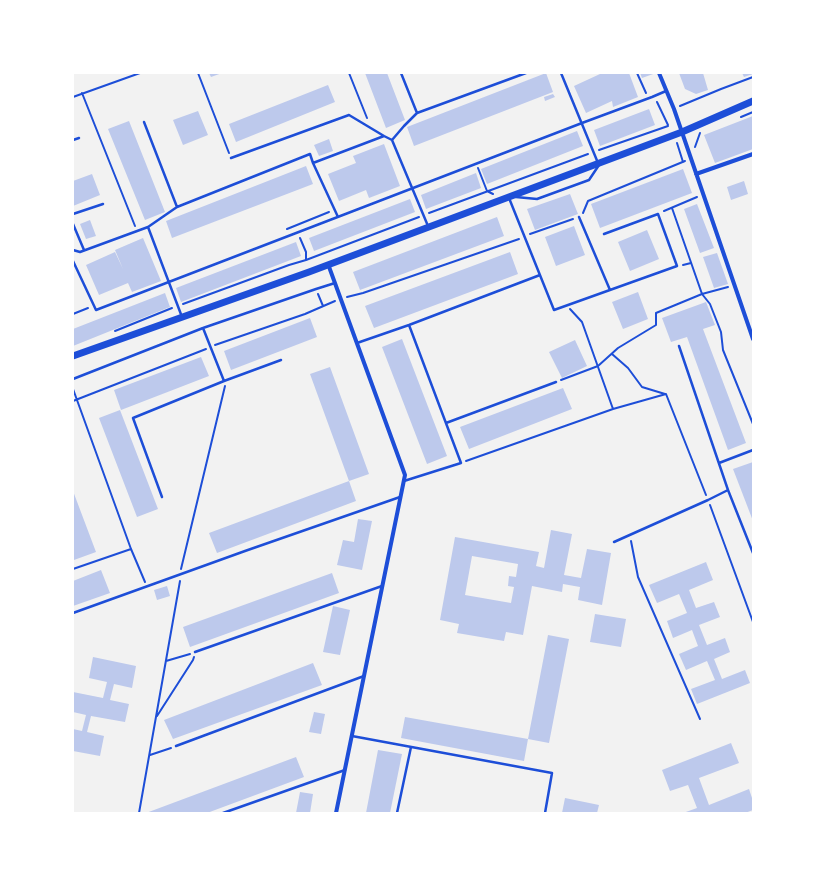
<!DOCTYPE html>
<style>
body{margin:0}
#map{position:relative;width:826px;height:886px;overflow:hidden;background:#f2f2f2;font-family:Roboto,sans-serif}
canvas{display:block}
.frame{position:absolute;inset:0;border:74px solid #fff;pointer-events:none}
</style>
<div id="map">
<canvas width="826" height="886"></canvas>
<div class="frame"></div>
</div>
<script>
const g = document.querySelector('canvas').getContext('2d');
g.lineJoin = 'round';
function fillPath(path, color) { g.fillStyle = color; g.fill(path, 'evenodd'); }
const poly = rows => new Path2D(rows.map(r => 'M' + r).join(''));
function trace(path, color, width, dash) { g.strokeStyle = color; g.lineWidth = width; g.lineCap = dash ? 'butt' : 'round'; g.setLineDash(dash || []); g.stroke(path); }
fillPath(poly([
 [209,73,222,73,211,77],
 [365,73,387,73,405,120,386,128],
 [546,73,553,92,414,146,407,127],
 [600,73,629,73,638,97,613,107,612,101,586,113,574,86,600,74],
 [640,73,656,73,642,78],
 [679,73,703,73,708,90,696,94,685,89],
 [742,73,753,73,753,74,744,77],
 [328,85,335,102,236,142,229,124],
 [553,94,555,97,545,101,544,97],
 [649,109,655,125,600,146,594,130],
 [198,111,208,135,183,145,173,120],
 [753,116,753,149,715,163,704,135],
 [129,121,165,212,145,220,108,129],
 [577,131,583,146,487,184,481,169],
 [329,139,333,151,319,156,314,145],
 [384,144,400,186,369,198,366,190,339,201,328,174,356,163,353,156],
 [306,166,313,184,172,238,166,221],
 [683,169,692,193,600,228,591,204],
 [476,173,481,188,426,209,421,195],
 [92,174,100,195,73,206,73,181],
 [744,181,748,194,731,200,727,187],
 [570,194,578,214,535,230,527,209],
 [410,199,415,212,314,251,309,238],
 [697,204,714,248,700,253,684,209],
 [497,217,504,236,360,290,353,272],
 [90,220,96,236,86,239,80,224],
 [574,226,585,255,556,266,545,237],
 [647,230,659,259,630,271,618,242],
 [143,238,161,281,132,292,128,283,99,295,86,265,115,252,123,269,115,250],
 [296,242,301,256,181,302,176,288],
 [510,252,518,274,374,328,365,306],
 [717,253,728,284,714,288,703,257],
 [638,292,648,319,623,329,612,302],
 [165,293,170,307,73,346,73,329],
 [706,302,715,325,703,329,746,443,728,450,687,337,671,342,662,318],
 [310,318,317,337,231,370,224,351],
 [402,339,447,456,427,464,382,347],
 [575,340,587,366,562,378,549,352],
 [201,357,209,376,121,410,114,390],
 [330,367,369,474,349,481,356,501,217,553,209,533,349,481,310,374],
 [563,388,572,409,469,449,460,427],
 [120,410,158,509,137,517,99,418],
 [753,462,753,521,733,469],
 [73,491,96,552,74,560,73,557],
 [358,519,372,521,362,570,337,565,343,540,354,542],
 [551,530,572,534,564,575,581,578,587,549,611,553,602,605,578,600,580,587,563,584,562,592,532,586,523,635,506,632,504,641,457,633,459,624,440,620,455,537,539,552,536,566,544,568],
 [472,556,518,564,516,577,509,576,508,586,514,587,511,603,465,595],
 [706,562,713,580,689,590,696,608,714,602,720,617,699,625,707,645,725,638,730,652,714,659,722,679,745,670,750,683,697,704,691,689,715,680,707,661,686,670,679,654,698,646,692,630,673,638,667,621,687,613,679,594,657,603,649,585],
 [101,570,110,593,73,606,73,581],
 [332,573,339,593,190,647,183,627],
 [167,586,170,596,157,600,154,590],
 [333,606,350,610,340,655,323,652],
 [595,614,626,619,621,647,590,642],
 [548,635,569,639,549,743,528,739],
 [93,657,136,666,132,688,114,684,110,700,129,704,125,722,91,716,87,732,104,736,100,756,73,751,73,729,82,731,86,715,73,712,73,692,103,698,107,682,89,678],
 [313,663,322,685,173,739,164,720],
 [314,712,325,714,321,734,309,732],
 [405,717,528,739,524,761,401,738],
 [731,743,739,763,699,778,709,805,749,789,753,801,753,810,745,813,683,813,697,808,688,785,670,791,662,770],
 [378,750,402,754,390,813,366,813],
 [296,757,304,777,207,813,146,813],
 [300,792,313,794,310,813,296,813],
 [565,798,599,805,597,813,562,813]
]), '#bdc9ec');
trace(poly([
 [198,73,229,153],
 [349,73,367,118],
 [637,73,646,93],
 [82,93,135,226],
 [73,97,140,73],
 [657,102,668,125],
 [680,106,721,89,753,77],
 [741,117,753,112],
 [677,143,683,162],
 [695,147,700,133],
 [599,150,668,126],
 [478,168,487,191,493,194],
 [672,208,702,294,710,304,721,332,723,350,753,424],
 [664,211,697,197],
 [429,213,588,154],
 [583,213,588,201,685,161],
 [287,229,329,212],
 [530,234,573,219],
 [300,238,306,252,306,260],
 [683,265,691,263],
 [318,294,323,306],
 [347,297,363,293,519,239],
 [183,304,289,265,306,260,419,217],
 [570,309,582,322,613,409],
 [73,314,88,308],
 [115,331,172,308],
 [215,345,305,314,335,301],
 [612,354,628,368,642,387,665,394],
 [561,380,598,366,618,348,656,325,656,313,702,294,728,287],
 [73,389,131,549,145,582],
 [666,394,706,495],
 [73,401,206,349],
 [466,461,613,409,666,394],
 [710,505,753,622],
 [631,541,638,577,700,719],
 [73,569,131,549],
 [181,569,225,386],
 [166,661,190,654],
 [157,716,193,660,194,657],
 [150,755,171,748],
 [139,813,180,581]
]), '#1d4ed8', 2);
trace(poly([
 [401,73,417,113,526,73],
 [561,73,598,163],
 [144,122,177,207],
 [73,140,79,138],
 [392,140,404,126,417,113],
 [231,158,349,115,384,136],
 [313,163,338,217],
 [516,197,537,199,589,180,599,165],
 [509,198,554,310,677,266,658,214,604,234],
 [73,214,103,204],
 [579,217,610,290],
 [73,224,84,250],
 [148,227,177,207,310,154,313,163,384,136,392,140,428,226],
 [73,250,80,252,148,227,182,317],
 [73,261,96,310,582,123,652,97,666,91],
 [203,328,224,381,281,360],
 [357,343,409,325,540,275],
 [73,379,203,328,316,289,335,283],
 [446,423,556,382],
 [719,463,753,450],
 [404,481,461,463,409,325],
 [728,490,753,553],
 [162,497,133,418,224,381],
 [614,542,708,500,728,490,679,346],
 [73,613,245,551,400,497],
 [195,652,382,586],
 [352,736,552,773,545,813],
 [176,746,364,676],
 [223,813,345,770],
 [397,813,411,747]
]), '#1d4ed8', 2.5);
trace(poly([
 [659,73,674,109,753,339],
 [696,174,753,154],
 [328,264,405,475,336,813]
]), '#1d4ed8', 4);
trace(poly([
 [73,356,309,272,682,132,753,101]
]), '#1d4ed8', 7);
</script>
